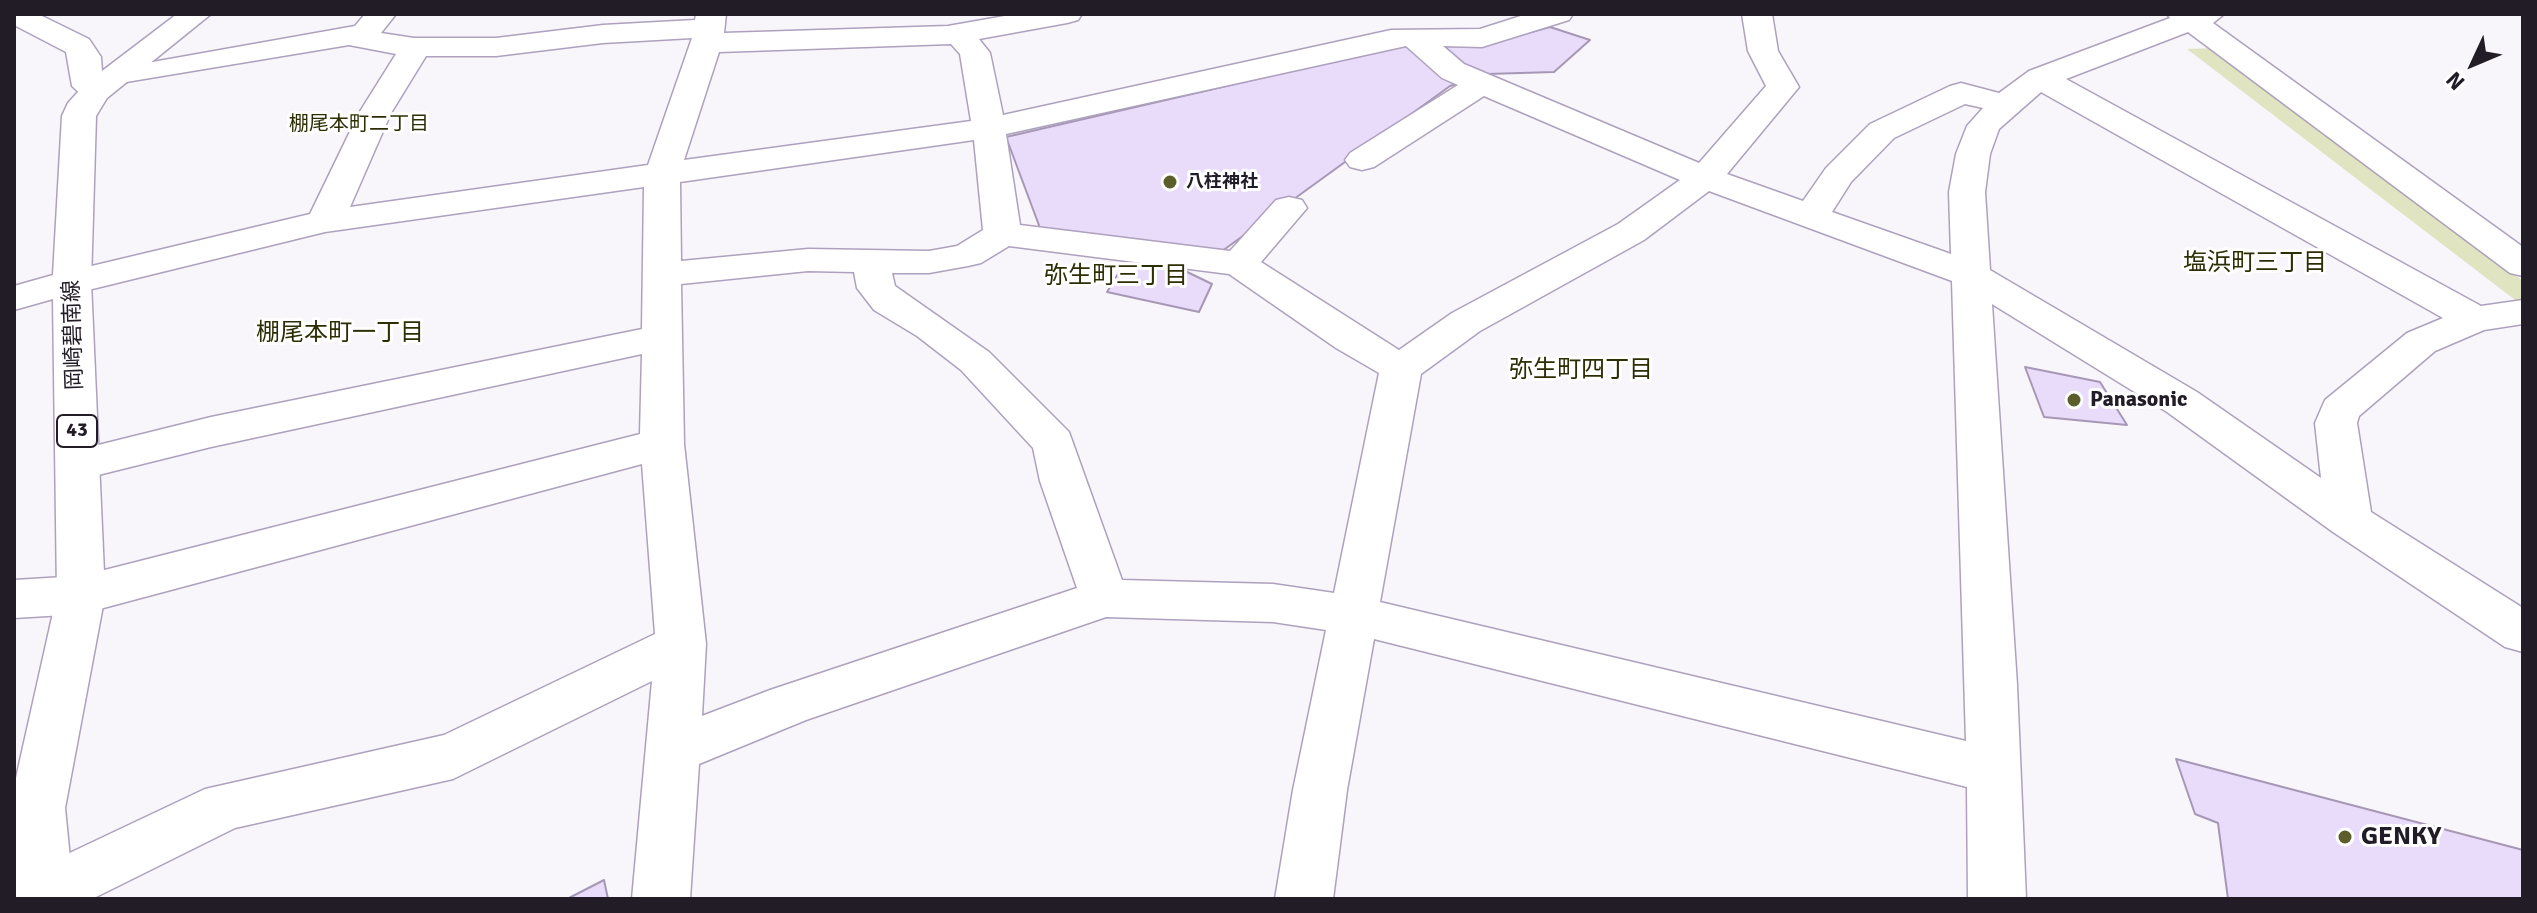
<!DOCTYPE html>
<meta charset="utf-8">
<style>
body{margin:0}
#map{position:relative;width:2537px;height:913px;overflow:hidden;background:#f8f5fb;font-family:Signika,sans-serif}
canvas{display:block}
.frame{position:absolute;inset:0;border:16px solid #221c27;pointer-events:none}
.north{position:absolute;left:2433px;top:24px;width:80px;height:80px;-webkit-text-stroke:6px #fff;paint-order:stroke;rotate:226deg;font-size:22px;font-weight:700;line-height:32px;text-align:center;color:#221c27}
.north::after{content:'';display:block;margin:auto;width:28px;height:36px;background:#221c27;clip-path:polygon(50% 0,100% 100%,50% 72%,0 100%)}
</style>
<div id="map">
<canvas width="2537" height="913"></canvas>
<div class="frame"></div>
<div class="north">N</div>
</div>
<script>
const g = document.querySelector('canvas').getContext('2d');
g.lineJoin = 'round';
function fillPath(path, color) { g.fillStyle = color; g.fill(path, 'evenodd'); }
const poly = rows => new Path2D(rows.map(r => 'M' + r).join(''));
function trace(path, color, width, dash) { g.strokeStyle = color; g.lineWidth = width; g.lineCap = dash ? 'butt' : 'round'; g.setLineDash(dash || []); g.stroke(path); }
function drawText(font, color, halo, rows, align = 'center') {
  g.font = font + ' Signika,"Noto Sans JP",sans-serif'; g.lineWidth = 6; g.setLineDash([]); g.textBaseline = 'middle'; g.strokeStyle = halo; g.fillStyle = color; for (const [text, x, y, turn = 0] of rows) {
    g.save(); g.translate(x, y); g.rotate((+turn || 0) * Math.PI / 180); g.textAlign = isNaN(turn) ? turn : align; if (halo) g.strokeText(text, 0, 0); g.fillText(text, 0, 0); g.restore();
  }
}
fillPath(poly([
 [2216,48,2523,281,2523,306,2187,49]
]), '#e1e4c1');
const building = poly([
 [1550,27,1590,40,1554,72,1487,74,1450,86,1218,254,1040,228,1006,137,1395,47,1486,44,1550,27],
 [1124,264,1181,269,1212,284,1199,312,1107,292,1124,264],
 [2025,367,2100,382,2127,425,2044,417,2025,367],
 [2176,759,2523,850,2523,899,2228,899,2218,823,2195,814,2176,759],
 [604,880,608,899,567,899,604,880]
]);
fillPath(building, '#e9dbfa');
trace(building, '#a698b5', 2);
const minor = poly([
 [14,14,38,14,89,39,101,57,102,71,355,26,365,14,396,14,381,33,414,38,496,38,603,25,695,20,696,14,726,14,724,33,948,26,1016,14,1082,14,1078,20,1067,23,979,39,990,53,1003,115,1391,30,1480,29,1527,14,1573,14,1569,20,1482,47,1443,46,1464,64,1699,163,1766,86,1748,51,1742,14,1772,14,1778,51,1799,87,1727,174,1803,201,1826,168,1870,124,1950,86,1961,83,1999,93,2029,71,2170,18,2167,14,2224,14,2213,23,2523,247,2523,276,2510,273,2188,32,2066,79,2481,306,2523,300,2523,324,2484,330,2435,351,2359,416,2357,423,2371,512,2523,608,2523,652,2505,647,2333,532,2167,412,1992,304,2017,685,2026,899,1968,899,1967,787,1374,639,1347,790,1333,899,1275,899,1293,790,1326,630,1273,622,1106,617,806,720,699,764,690,899,632,899,652,681,453,779,235,828,92,899,17,899,15,894,23,875,205,789,444,735,655,634,642,464,81,614,14,618,14,580,81,576,640,434,642,354,211,447,78,480,62,476,56,465,62,454,211,417,642,329,644,187,325,232,72,294,58,290,53,282,58,274,310,214,359,113,396,54,349,45,108,85,112,91,107,98,96,101,85,98,72,86,66,52,14,25,14,14],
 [692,38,648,165,350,207,391,113,426,56,496,56,603,43,692,38],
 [951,44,960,54,971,121,684,160,719,52,951,44],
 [1406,46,1442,78,1458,85,1350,153,1345,160,1350,167,1362,170,1374,167,1484,96,1680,180,1618,224,1452,313,1399,350,1261,262,1307,208,1302,200,1289,197,1276,200,1230,251,1020,225,1006,134,1406,46],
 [2041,92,2443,318,2407,333,2325,400,2315,423,2321,478,2197,392,1990,270,1985,192,1990,154,1999,129,2041,92],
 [1965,104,1983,108,1967,126,1956,154,1949,192,1951,254,1832,212,1851,182,1894,138,1965,104],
 [974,140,983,230,957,246,929,251,808,249,681,261,680,182,974,140],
 [1709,191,1952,281,1966,741,1380,602,1421,374,1480,331,1644,240,1709,191],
 [1009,246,1229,274,1336,348,1379,373,1334,593,1273,584,1122,580,1069,432,989,352,895,286,892,273,929,273,968,266,981,263,1009,246],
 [808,271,854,272,857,288,874,310,917,336,961,370,1033,448,1040,481,1077,588,770,690,702,716,706,644,684,444,681,284,808,271]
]);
const major = poly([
 [177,14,211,14,107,98,96,116,91,282,105,595,65,808,74,899,16,899,14,787,57,595,53,299,14,310,14,286,53,275,62,116,68,103,85,84,177,14]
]);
trace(minor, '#aea1be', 3);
trace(major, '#aea1be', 3);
fillPath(minor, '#fff');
fillPath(major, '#fff');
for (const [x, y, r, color] of [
 [1170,182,8,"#5b5d2b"],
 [2074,400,8,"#5b5d2b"],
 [2345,837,8,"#5b5d2b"]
]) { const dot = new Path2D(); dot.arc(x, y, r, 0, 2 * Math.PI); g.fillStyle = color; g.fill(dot); trace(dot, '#fff', 3); }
drawText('bold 18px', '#221c27', '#fff', [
 ["八柱神社",1186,182]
], 'left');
drawText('20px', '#2d2e04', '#fff', [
 ["棚尾本町二丁目",359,125]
]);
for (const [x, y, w] of [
 [77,431,40]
]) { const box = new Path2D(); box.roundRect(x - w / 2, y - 16, w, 32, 6); g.fillStyle = '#fff'; g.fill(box); trace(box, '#221c27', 2); }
drawText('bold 20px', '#221c27', null, [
 ["43",77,431]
]);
drawText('22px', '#221c27', '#fff', [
 ["岡崎碧南線",74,335,-92]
]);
drawText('bold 22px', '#221c27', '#fff', [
 ["Panasonic",2090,400]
], 'left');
drawText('24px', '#2d2e04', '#fff', [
 ["塩浜町三丁目",2255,264],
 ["弥生町三丁目",1116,277],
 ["棚尾本町一丁目",340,334],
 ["弥生町四丁目",1581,371]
]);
drawText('bold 26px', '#221c27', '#fff', [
 ["GENKY",2361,837]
], 'left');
</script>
